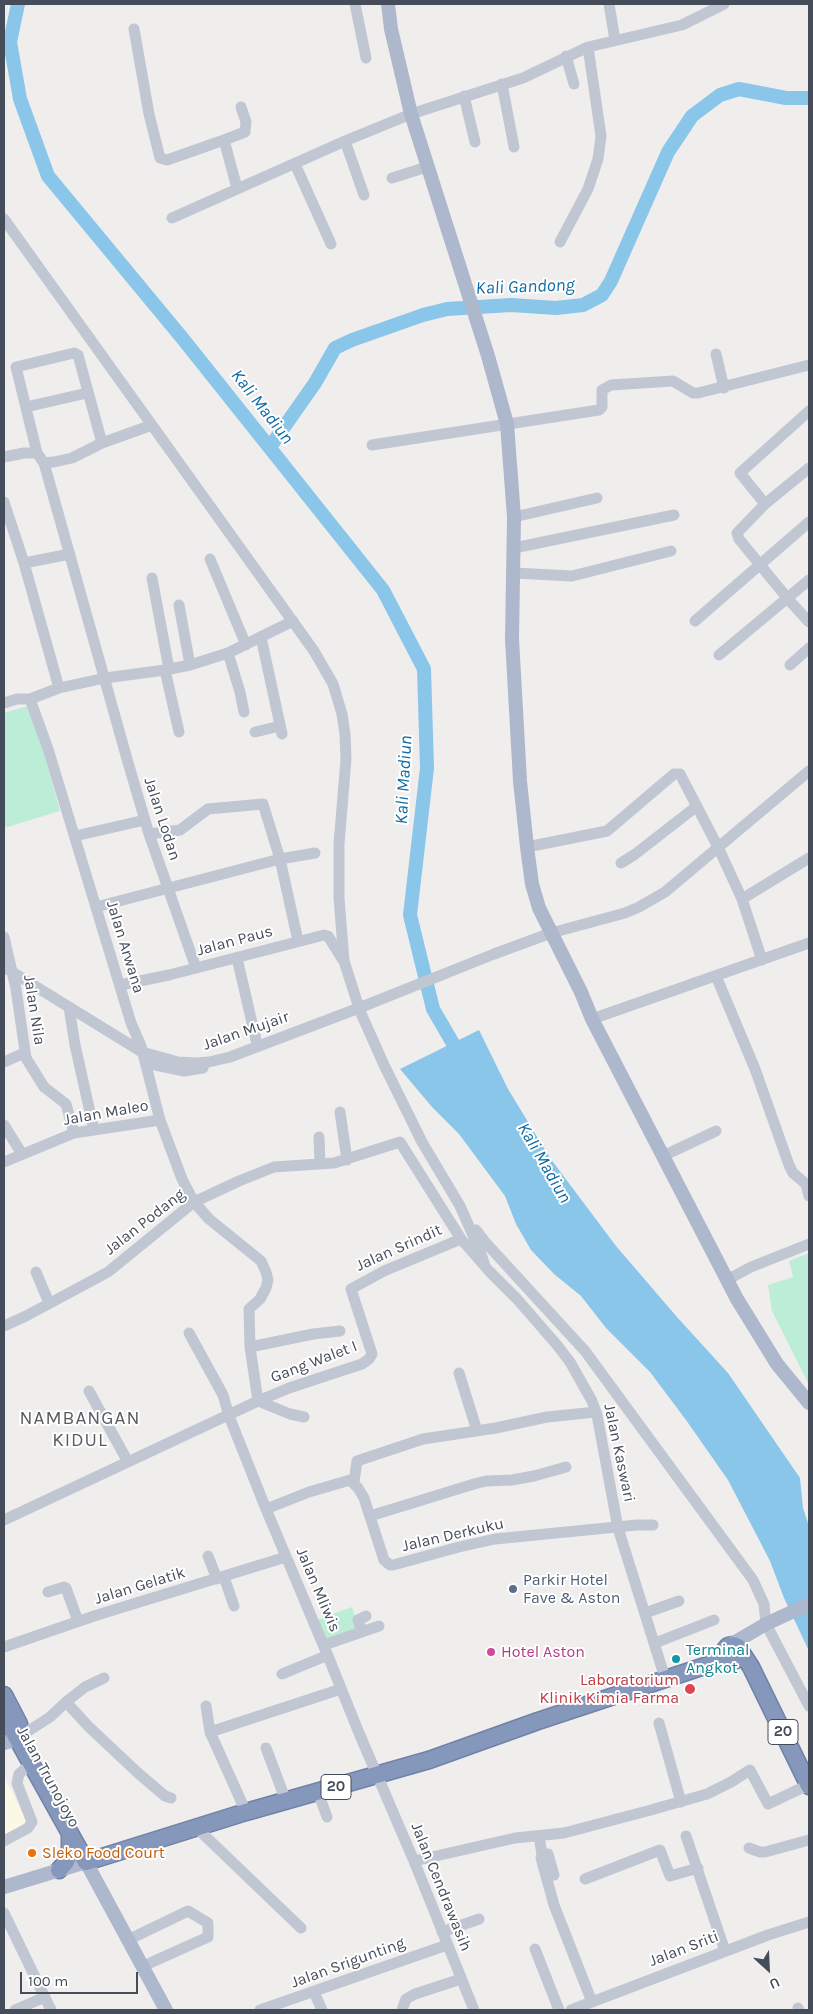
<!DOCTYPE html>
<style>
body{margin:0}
#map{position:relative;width:813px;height:2014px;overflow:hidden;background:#f0eeed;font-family:Karla,sans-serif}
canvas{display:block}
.frame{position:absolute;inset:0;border:5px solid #464d5a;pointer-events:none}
.north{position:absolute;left:743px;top:1944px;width:50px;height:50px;-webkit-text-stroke:4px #fff;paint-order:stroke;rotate:155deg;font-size:14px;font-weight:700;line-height:20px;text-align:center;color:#464d5a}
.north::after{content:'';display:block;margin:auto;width:18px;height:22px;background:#464d5a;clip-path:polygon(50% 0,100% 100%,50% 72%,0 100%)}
.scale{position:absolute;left:20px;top:1972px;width:118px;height:22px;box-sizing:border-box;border:2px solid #464d5a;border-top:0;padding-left:6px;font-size:15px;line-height:18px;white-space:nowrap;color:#464d5a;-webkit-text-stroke:4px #fff;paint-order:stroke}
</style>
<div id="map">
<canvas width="813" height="2014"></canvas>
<div class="frame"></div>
<div class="north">U</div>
<div class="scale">100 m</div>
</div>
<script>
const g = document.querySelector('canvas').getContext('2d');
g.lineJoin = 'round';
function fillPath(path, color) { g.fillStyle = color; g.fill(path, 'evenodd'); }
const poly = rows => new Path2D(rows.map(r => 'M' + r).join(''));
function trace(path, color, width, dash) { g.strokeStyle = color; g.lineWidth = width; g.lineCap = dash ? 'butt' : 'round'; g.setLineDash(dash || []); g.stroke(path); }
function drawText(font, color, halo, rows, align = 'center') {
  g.font = font + ' Karla,sans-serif'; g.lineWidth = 4; g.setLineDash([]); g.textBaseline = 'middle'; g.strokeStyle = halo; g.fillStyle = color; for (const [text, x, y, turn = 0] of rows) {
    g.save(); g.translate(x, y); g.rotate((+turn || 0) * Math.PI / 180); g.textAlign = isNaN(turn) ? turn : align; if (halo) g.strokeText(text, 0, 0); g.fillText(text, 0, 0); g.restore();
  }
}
fillPath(poly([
 [4,1776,28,1825,4,1837]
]), '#fbf9e6');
fillPath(poly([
 [30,705,60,811,4,828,4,713],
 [809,1253,809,1385,772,1311,768,1285,793,1277,789,1261],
 [352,1607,360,1631,324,1644,314,1621]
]), '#bcedd7');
fillPath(poly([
 [479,1030,508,1089,550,1158,616,1246,677,1317,728,1373,800,1478,803,1508,809,1526,809,1651,784,1598,770,1561,728,1480,686,1420,650,1372,606,1328,581,1296,554,1274,531,1250,516,1224,505,1196,459,1134,432,1107,400,1069]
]), '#8ac6e9');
trace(poly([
 [18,4,10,42,20,99,48,176,183,339,383,590,424,669,427,768,410,915,433,1009,462,1059],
 [270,447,315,383,335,348,352,340,423,315,447,309,511,305,556,308,583,305,602,295,611,281,668,152,692,116,720,95,739,89,786,98,809,98]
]), '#8ac6e9', 14);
const highway = poly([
 [741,1653,739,1658,732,1662,728,1661,724,1655,724,1651,728,1646,733,1645,738,1647,751,1667,809,1786],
 [4,1695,19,1724],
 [4,1715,86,1862,246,1812,429,1760,538,1721,726,1659],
 [59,1870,66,1862,70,1850,70,1833]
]);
trace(highway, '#7182a7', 19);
trace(poly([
 [355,4,366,58],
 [609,4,615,40],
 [134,29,149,114,160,158,167,160,224,140],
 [566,56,574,84],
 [502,84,514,147],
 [464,96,475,142],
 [345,141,364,195],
 [295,164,331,244],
 [392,178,427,167],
 [237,188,224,140,245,132,246,122,241,107],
 [172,218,345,141,411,114,523,78,588,47,682,25,724,4],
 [4,219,314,651,333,684,342,714,345,734,346,759,339,844,339,898,344,961,360,1011,384,1065,422,1142,460,1206,480,1251,485,1266],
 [560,242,588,189,598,159,601,136,588,47],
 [716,354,724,388],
 [26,407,87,393],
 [372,445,599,410,602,407,602,390,611,385,673,381,693,393,698,393,809,365],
 [37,453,16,367,74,353,78,355,102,443],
 [4,457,24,453,37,453,44,463,54,462,72,458,102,443,152,425],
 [44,463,127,759,149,834,196,968],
 [809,468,765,504,737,533,739,539,788,599,809,622],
 [4,502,24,563,59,688],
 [765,504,740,473,809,411],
 [514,517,597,498],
 [514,548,674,515],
 [210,559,246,645],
 [24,563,70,554],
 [514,573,572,576,671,551],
 [152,578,169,669],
 [179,605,190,665],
 [695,621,809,522],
 [261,637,282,734],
 [228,653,240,692,244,712],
 [719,655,809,580],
 [790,665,809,648],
 [165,670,179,732],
 [30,699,48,749,131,1023,141,1046,160,1120,182,1179,194,1202,209,1219,261,1261,266,1272,268,1280,266,1288,260,1299,249,1309,250,1347,258,1401],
 [4,703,17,699,30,699,59,688,105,678,165,670,190,665,228,653,293,621],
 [255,732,280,726],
 [149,834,180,830,208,809,263,804,280,859,315,853],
 [75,836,145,820],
 [527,847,607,831,674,774,680,774,718,847,742,899,762,960],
 [621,863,634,855,697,806],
 [742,899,809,858],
 [96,907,280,859,298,941],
 [4,937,16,989,26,1058,44,1087,66,1104,74,1133],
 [237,958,256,1040],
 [4,967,142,1052,178,1062,197,1063,209,1062,230,1057,359,1008,494,954,551,933,625,913,639,907,665,892,809,771],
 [716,976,755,1069,789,1165,793,1173,806,1184,809,1196],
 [120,985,169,975,324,935,328,936,343,960],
 [69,1007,75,1045,94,1130],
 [592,1019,809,943],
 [4,1062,24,1053],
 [146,1063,184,1071,203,1068],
 [340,1112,347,1160],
 [4,1125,22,1154],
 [319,1137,320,1163],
 [663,1156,716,1131],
 [4,1162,74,1133,160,1120],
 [476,1230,486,1243,585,1351,753,1580,764,1604,766,1624,809,1706],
 [36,1272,49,1303],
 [727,1280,751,1267,809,1244],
 [4,1326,26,1316,108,1272,194,1202,239,1181,274,1167,334,1163,400,1142,461,1239,489,1271,517,1299,557,1345,570,1362,592,1401,597,1415,618,1528,665,1678],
 [189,1333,223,1395,229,1416,266,1509,330,1661,359,1733,414,1861,474,2010],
 [250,1347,313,1334,340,1331],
 [459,1373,477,1431],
 [89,1391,128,1462],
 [258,1401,290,1414,304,1417],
 [354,1482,357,1461,423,1439,496,1428,547,1417,596,1412],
 [266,1509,309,1492,350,1480,358,1488,364,1498,384,1560,390,1565,393,1565,459,1547,495,1539,637,1525,653,1525],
 [370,1516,474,1484,486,1481,512,1480,534,1476,566,1467],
 [4,1520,258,1401,289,1388,362,1364,369,1359,372,1354,351,1289,384,1271,461,1239],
 [208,1556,217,1579],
 [224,1577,234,1606],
 [48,1592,64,1587,66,1588,78,1621],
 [645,1613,679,1601],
 [362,1632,358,1620,366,1616],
 [655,1643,714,1620],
 [324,1645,379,1626],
 [4,1647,94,1616,286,1557],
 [282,1674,328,1655],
 [66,1702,89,1727,138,1773,165,1796,171,1798],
 [206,1706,210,1732],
 [659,1723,681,1802],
 [16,1739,50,1717,66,1702,85,1687,104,1678],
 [266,1748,286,1801],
 [318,1792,327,1817],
 [246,1812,210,1732,341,1689],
 [198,1827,203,1834,301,1928],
 [539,1836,542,1854,548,1854,554,1875],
 [686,1836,725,1951],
 [4,1841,28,1828,32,1822,17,1783,19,1774,36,1759],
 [749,1848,760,1852,765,1852,809,1840],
 [542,1854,541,1858,554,1905,592,2002],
 [414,1861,515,1838,564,1833,651,1810,707,1794,731,1782,750,1770,768,1804,808,1785],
 [585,1879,660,1850,670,1876,698,1868],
 [4,1913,51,2010],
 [442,1932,479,1919],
 [136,1936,188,1911,208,1923,208,1937,150,1963],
 [535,1949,559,2010],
 [314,1992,322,2010],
 [798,2008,799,2010],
 [15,2010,45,1997],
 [260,2010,447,1945],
 [402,2010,406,1999,415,1994,461,1979],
 [571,2010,768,1935,809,1922]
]), '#c1c7d2', 11);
trace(poly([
 [388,4,391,29,411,114,488,356,507,424,514,517,512,639,520,781,527,847,532,884,539,908,581,992,592,1019,737,1299,777,1364,809,1403],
 [730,1645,766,1624,809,1604],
 [4,1743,16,1739],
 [4,1887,86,1862,166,2010]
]), '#adb8cc', 14);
trace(highway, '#8697bc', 16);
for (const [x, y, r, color] of [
 [513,1589,5,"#5c6f8a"],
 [491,1652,5,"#d1479c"],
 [676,1659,5,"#0f9aa8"],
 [690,1689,6,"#e0444e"],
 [32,1853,5,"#e8710a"]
]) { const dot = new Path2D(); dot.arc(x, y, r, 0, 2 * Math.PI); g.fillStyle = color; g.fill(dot); trace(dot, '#fff', 2); }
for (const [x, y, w] of [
 [783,1732,30],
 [336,1787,30]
]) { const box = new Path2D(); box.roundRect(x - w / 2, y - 12.5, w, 25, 4); g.fillStyle = '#fff'; g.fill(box); trace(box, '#464d5a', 1); }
drawText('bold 15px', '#464d5a', null, [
 ["20",783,1732],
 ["20",336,1787]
]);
drawText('16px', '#464d5a', '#fff', [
 ["Jalan Lodan",162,819,72],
 ["Jalan Paus",235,941,-15],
 ["Jalan Arwana",125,947,73],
 ["Jalan Nila",34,1010,81],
 ["Jalan Mujair",246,1031,-19],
 ["Jalan Maleo",106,1113,-10],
 ["Jalan Podang",145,1222,-38],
 ["Jalan Srindit",399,1248,-24],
 ["Gang Walet I",314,1362,-21],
 ["Jalan Kaswari",619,1453,78],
 ["Jalan Derkuku",453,1535,-13],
 ["Jalan Gelatik",140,1586,-17],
 ["Jalan Mliwis",318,1590,67],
 ["Jalan Trunojoyo",48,1777,61],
 ["Jalan Cendrawasih",441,1887,68],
 ["Jalan Sriti",684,1949,-21],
 ["Jalan Srigunting",348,1963,-20]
]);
drawText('16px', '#4e5e75', '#fff', [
 ["Parkir Hotel",523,1580],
 ["Fave & Aston",523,1598]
], 'left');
drawText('16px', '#0d838f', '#fff', [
 ["Terminal",686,1650],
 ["Angkot",686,1668]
], 'left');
drawText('16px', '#b23c85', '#fff', [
 ["Hotel Aston",501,1652]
], 'left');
drawText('16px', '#be3a42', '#fff', [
 ["Laboratorium",679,1680],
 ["Klinik Kimia Farma",679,1698]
], 'right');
drawText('16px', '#c56008', '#fff', [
 ["Sleko Food Court",42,1853]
], 'left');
drawText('italic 18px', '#0f6ca4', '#fff', [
 ["Kali Gandong",525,287,-2],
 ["Kali Madiun",262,407,52],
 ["Kali Madiun",404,780,-87],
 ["Kali Madiun",544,1163,60]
]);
g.letterSpacing = '1px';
drawText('19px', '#5a5d62', '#fff', [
 ["NAMBANGAN",80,1419],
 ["KIDUL",80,1441]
]);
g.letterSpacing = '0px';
</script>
